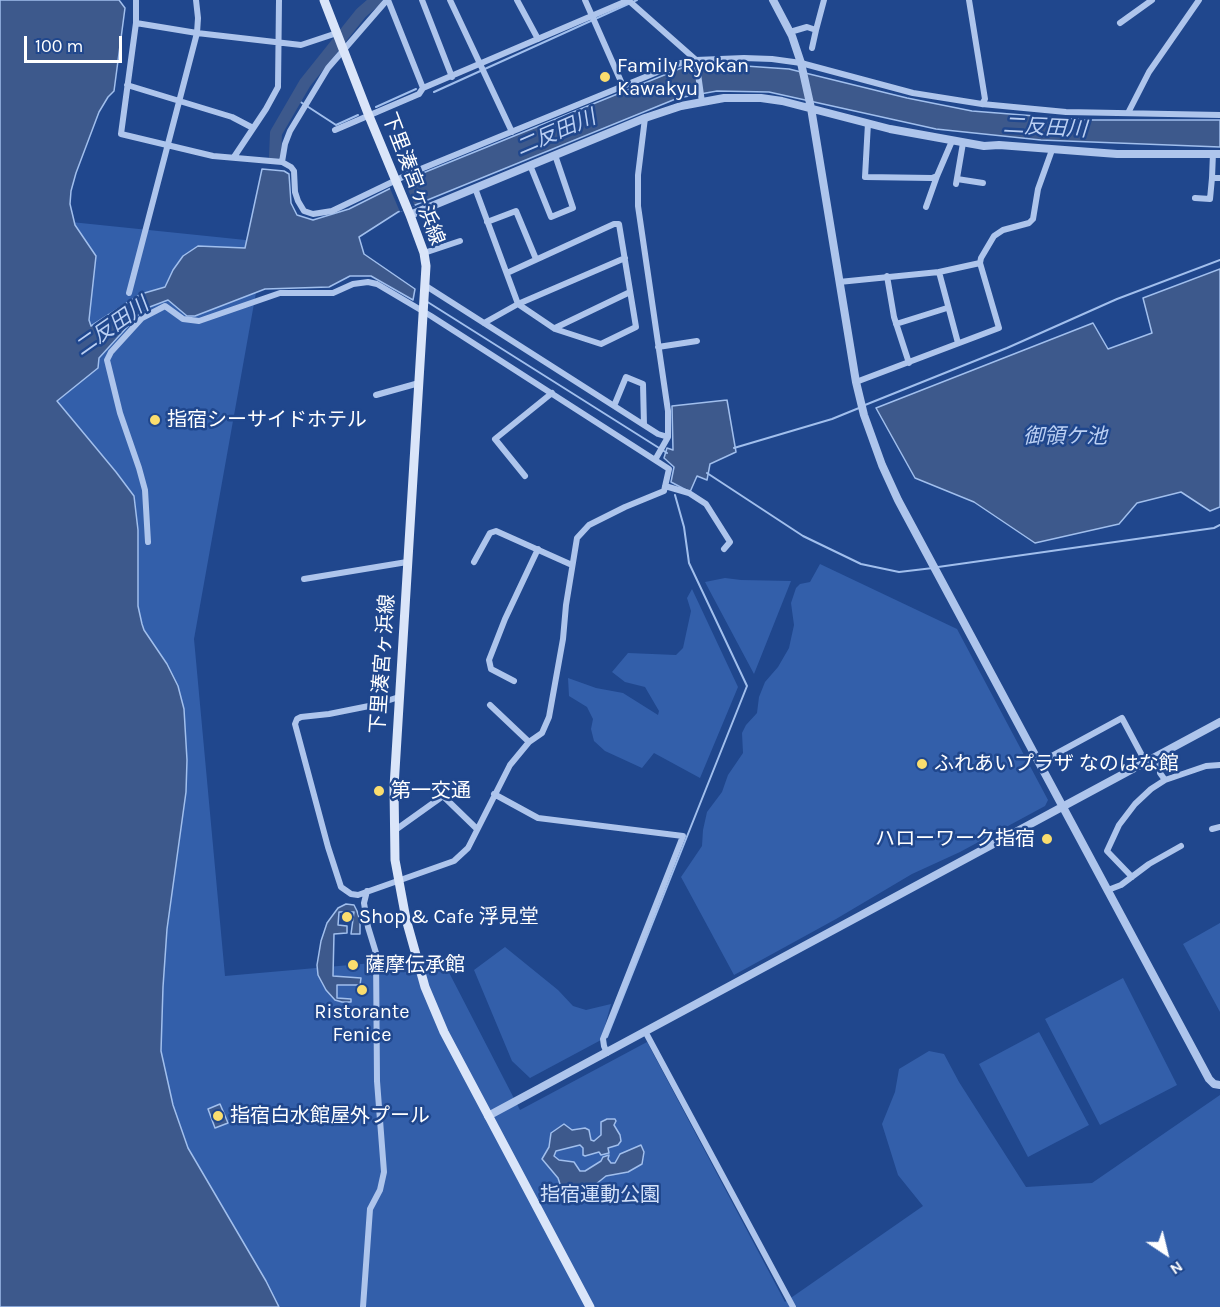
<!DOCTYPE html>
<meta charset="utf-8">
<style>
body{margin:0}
#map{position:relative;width:1220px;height:1307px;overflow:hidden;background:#20478d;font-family:Karla,sans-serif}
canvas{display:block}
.north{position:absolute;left:1136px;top:1223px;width:60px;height:60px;-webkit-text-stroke:4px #20478d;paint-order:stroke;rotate:145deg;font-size:16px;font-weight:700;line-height:24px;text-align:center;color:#fff}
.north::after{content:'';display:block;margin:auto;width:21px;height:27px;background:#fff;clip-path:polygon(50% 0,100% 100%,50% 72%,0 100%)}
.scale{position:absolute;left:24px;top:36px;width:98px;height:27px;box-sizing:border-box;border:3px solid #fff;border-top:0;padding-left:8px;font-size:18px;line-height:21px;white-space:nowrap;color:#fff;-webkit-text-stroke:4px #20478d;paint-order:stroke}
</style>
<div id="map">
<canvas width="1220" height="1307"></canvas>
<div class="north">N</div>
<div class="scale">100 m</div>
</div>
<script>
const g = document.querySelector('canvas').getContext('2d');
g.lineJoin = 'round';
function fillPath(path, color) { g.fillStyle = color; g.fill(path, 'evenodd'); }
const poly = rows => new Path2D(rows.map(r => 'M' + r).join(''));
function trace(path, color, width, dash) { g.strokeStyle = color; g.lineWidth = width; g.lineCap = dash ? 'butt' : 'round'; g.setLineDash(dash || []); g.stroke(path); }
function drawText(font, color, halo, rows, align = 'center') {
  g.font = font + ' Karla,"Noto Sans JP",sans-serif'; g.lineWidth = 5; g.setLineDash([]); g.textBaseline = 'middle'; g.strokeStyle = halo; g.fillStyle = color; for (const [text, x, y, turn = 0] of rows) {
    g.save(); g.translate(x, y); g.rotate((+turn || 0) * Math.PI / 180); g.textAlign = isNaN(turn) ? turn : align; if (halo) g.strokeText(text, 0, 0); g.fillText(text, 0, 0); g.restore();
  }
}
fillPath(poly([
 [71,222,265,242,194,639,225,976,441,957,520,1110,647,1042,785,1302,923,1206,898,1175,882,1124,895,1092,899,1069,929,1051,944,1054,959,1082,1026,1187,1092,1183,1220,1095,1220,1307,0,1307,0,262],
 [820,564,957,629,1048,800,1045,806,960,852,912,874,836,919,734,975,681,877,702,846,703,830,707,812,722,792,728,775,743,753,742,733,746,725,757,713,759,697,765,682,778,667,789,648,794,625,791,603,796,588,800,584,810,582],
 [725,578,741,580,791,581,754,674,705,582],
 [692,589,738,687,700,778,654,753,642,768,605,751,594,741,591,729,593,719,587,707,569,696,568,678,596,688,623,693,658,715,659,711,645,687,625,682,612,672,628,653,676,655,683,648,691,611,687,598],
 [1220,923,1220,1012,1183,944],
 [505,947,558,990,573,1006,586,1010,611,1004,601,1040,530,1078,512,1061,474,970],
 [1123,978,1177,1085,1100,1125,1045,1019],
 [1039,1032,1089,1125,1028,1157,979,1064]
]), '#335faa');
const water = poly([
 [0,0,119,0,125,8,114,91,108,97,99,112,76,173,71,191,70,204,75,225,96,256,89,320,91,326,141,294,165,287,173,270,183,256,198,246,245,248,262,169,284,171,289,174,291,203,297,215,313,220,349,209,413,177,684,67,716,64,789,69,907,98,972,111,1086,120,1220,120,1220,147,1041,140,936,129,769,92,717,91,678,98,398,212,359,237,364,254,415,289,413,300,371,276,350,276,329,287,265,289,195,316,187,316,168,300,147,308,139,314,99,358,98,368,57,401,116,472,134,496,138,530,138,606,142,624,144,630,167,664,178,686,184,709,187,760,186,792,167,929,163,987,161,1051,173,1105,188,1148,266,1281,279,1307,0,1307,0,0],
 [1220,269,1220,507,1210,511,1181,492,1137,503,1119,524,1035,543,974,502,915,478,876,408,1093,323,1108,349,1152,333,1143,298,1220,269],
 [727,400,736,452,710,464,707,480,697,476,690,492,671,482,674,467,664,458,667,448,673,450,672,406,727,400],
 [346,904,354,905,357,911,360,921,360,934,351,934,354,912,339,912,338,925,347,926,347,933,334,934,333,976,361,978,360,985,337,985,337,998,351,999,351,1002,342,1002,335,1000,326,990,318,975,317,965,321,941,327,923,338,908,346,904],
 [220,1104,228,1123,215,1128,208,1109,220,1104],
 [607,1119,615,1119,616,1121,614,1125,620,1135,621,1141,618,1145,608,1148,609,1153,601,1155,599,1152,585,1156,583,1155,583,1148,580,1145,556,1151,554,1156,559,1160,574,1162,580,1171,585,1171,601,1161,603,1157,609,1155,608,1159,611,1163,615,1163,620,1154,641,1145,644,1152,642,1164,628,1172,606,1176,585,1193,572,1192,561,1187,558,1178,542,1159,549,1147,551,1133,564,1124,572,1130,585,1128,589,1130,591,1140,594,1141,601,1135,601,1122,607,1119]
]);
fillPath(water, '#3d598c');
trace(water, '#a1bfed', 1.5);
fillPath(poly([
 [404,180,415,206,400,212,389,186]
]), '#20478d');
trace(poly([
 [434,92,637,0],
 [296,99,336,125,358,115],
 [376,107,416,89],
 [426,301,667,453],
 [865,405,1007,348,1117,299,1220,260],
 [734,448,832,419,859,408],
 [707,473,803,536,861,564,899,572,933,568],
 [938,567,1214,528,1220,525],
 [607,1037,747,686,689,563,684,527,675,495]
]), '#a1bfed', 2);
trace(poly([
 [275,157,276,133,305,83,361,13,376,0]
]), '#3d598c', 12);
trace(poly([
 [136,0,136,23,121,134,213,156,282,162,291,167,294,171,295,192,298,201,304,211,313,214,332,211,411,173,677,64,696,60,744,58,772,59,801,63,913,93,982,104,1066,112,1220,115],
 [388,0,423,88],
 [422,0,452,77],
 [450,0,512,132],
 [517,0,538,39],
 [585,0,623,86],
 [628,0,696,60],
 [969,0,985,99,982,104],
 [136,23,197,33,301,45,337,33],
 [1120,23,1152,0],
 [816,30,824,0],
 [790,32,807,27,816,30,812,48],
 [696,60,702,102],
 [127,85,232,117,253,128],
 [1128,113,1149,72,1199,0],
 [645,118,638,175,638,206,668,411,668,437,655,460],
 [868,123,865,177,932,178,937,176,952,141],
 [335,130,419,94,423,88,629,0],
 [234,157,266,109,278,87,279,0],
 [282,162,285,144,290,131,328,68,387,0],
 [530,165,551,217,573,208,555,155],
 [1212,178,1213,153],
 [957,179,983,183],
 [956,184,963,143],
 [475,188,518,304,555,329,601,344,636,327,619,224,614,224,507,273],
 [1195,198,1210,199,1212,178,1220,178],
 [926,207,937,176],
 [487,222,516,211,536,259],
 [424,253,460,241],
 [939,272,958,343],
 [887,276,894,317,909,363],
 [839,282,939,272,980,263],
 [426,286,658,434,668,437],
 [129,293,197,33,198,18,196,0],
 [484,323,518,304,625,258],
 [896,324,947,308],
 [555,328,630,292],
 [658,347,697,341],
 [856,382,999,328,980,263,981,258,994,236,1003,230,1029,223,1033,219,1038,189,1052,150],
 [376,395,419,383],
 [614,406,626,377,643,384,644,425],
 [525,476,495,439,552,393],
 [665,486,689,493,706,504,730,542,724,549],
 [148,542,145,490,139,468,120,413,107,360,111,352,142,318,165,306,183,319,199,321,280,293,333,293,353,284,368,282,377,284,431,316,669,469,664,491,625,507,589,525,577,538,566,605,563,639,549,717,542,733,529,742,510,765,468,848,454,861,358,895,351,894,341,887,328,847,295,724,297,719,301,717,329,714,374,705,399,697],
 [474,562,490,533,496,531,572,565],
 [304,579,407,562],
 [514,681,491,669,489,660,505,619,538,549],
 [490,705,529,742],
 [1159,756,1160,773,1165,780],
 [1039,763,1122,718,1146,763],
 [494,794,538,818,683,836,603,1039,604,1046,607,1053],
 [1212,829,1220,827],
 [394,831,443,796,477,829],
 [1132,877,1107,851,1119,825,1135,804,1151,789,1165,780,1206,766,1220,765],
 [1108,890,1121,885,1149,864,1181,846],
 [646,1033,793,1307],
 [363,1307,370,1209,380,1190,384,1172,377,1081,376,953,368,927,364,903,367,891]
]), '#aec5ec', 6);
trace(poly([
 [773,0,792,36,801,63,811,108,856,382,864,415,882,465,898,500,1209,1079,1214,1084,1220,1085],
 [410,215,645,118,681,106,724,98,761,98,782,101,890,129,984,146,999,145,1117,154,1220,154],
 [488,1116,1220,722]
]), '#aec5ec', 8);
trace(poly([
 [324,0,369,116,410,215,424,253,426,266,394,787,395,860,406,919,425,987,444,1032,590,1307]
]), '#dae5f9', 9);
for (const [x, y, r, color] of [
 [605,77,6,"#fadd6e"],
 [155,420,6,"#fadd6e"],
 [922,764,6,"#fadd6e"],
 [379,791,6,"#fadd6e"],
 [1047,839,6,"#fadd6e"],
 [347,917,6,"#fadd6e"],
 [353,965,6,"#fadd6e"],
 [362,990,6,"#fadd6e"],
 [218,1116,6,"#fadd6e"]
]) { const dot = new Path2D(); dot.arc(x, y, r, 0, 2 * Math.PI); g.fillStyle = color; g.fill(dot); trace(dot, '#20478d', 2); }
drawText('20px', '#fff', '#20478d', [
 ["Family Ryokan",617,66],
 ["Kawakyu",617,89],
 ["指宿シーサイドホテル",167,420],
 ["ふれあいプラザ なのはな館",934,764],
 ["第一交通",391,791],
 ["ハローワーク指宿",1035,839,"right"],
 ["Shop & Cafe 浮見堂",359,917],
 ["薩摩伝承館",365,965],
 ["Ristorante",362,1012,"center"],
 ["Fenice",362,1035,"center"],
 ["指宿白水館屋外プール",230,1116]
], 'left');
drawText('20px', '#fff', '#20478d', [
 ["下里湊宮ヶ浜線",413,179,69],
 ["下里湊宮ヶ浜線",383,664,-86]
]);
drawText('20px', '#d3e1f9', '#20478d', [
 ["指宿運動公園",600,1195]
]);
drawText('italic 21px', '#bacff3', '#20478d', [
 ["二反田川",1045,128,3],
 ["二反田川",556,133,-23],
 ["二反田川",112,327,-35],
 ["御領ケ池",1065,437]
]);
</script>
